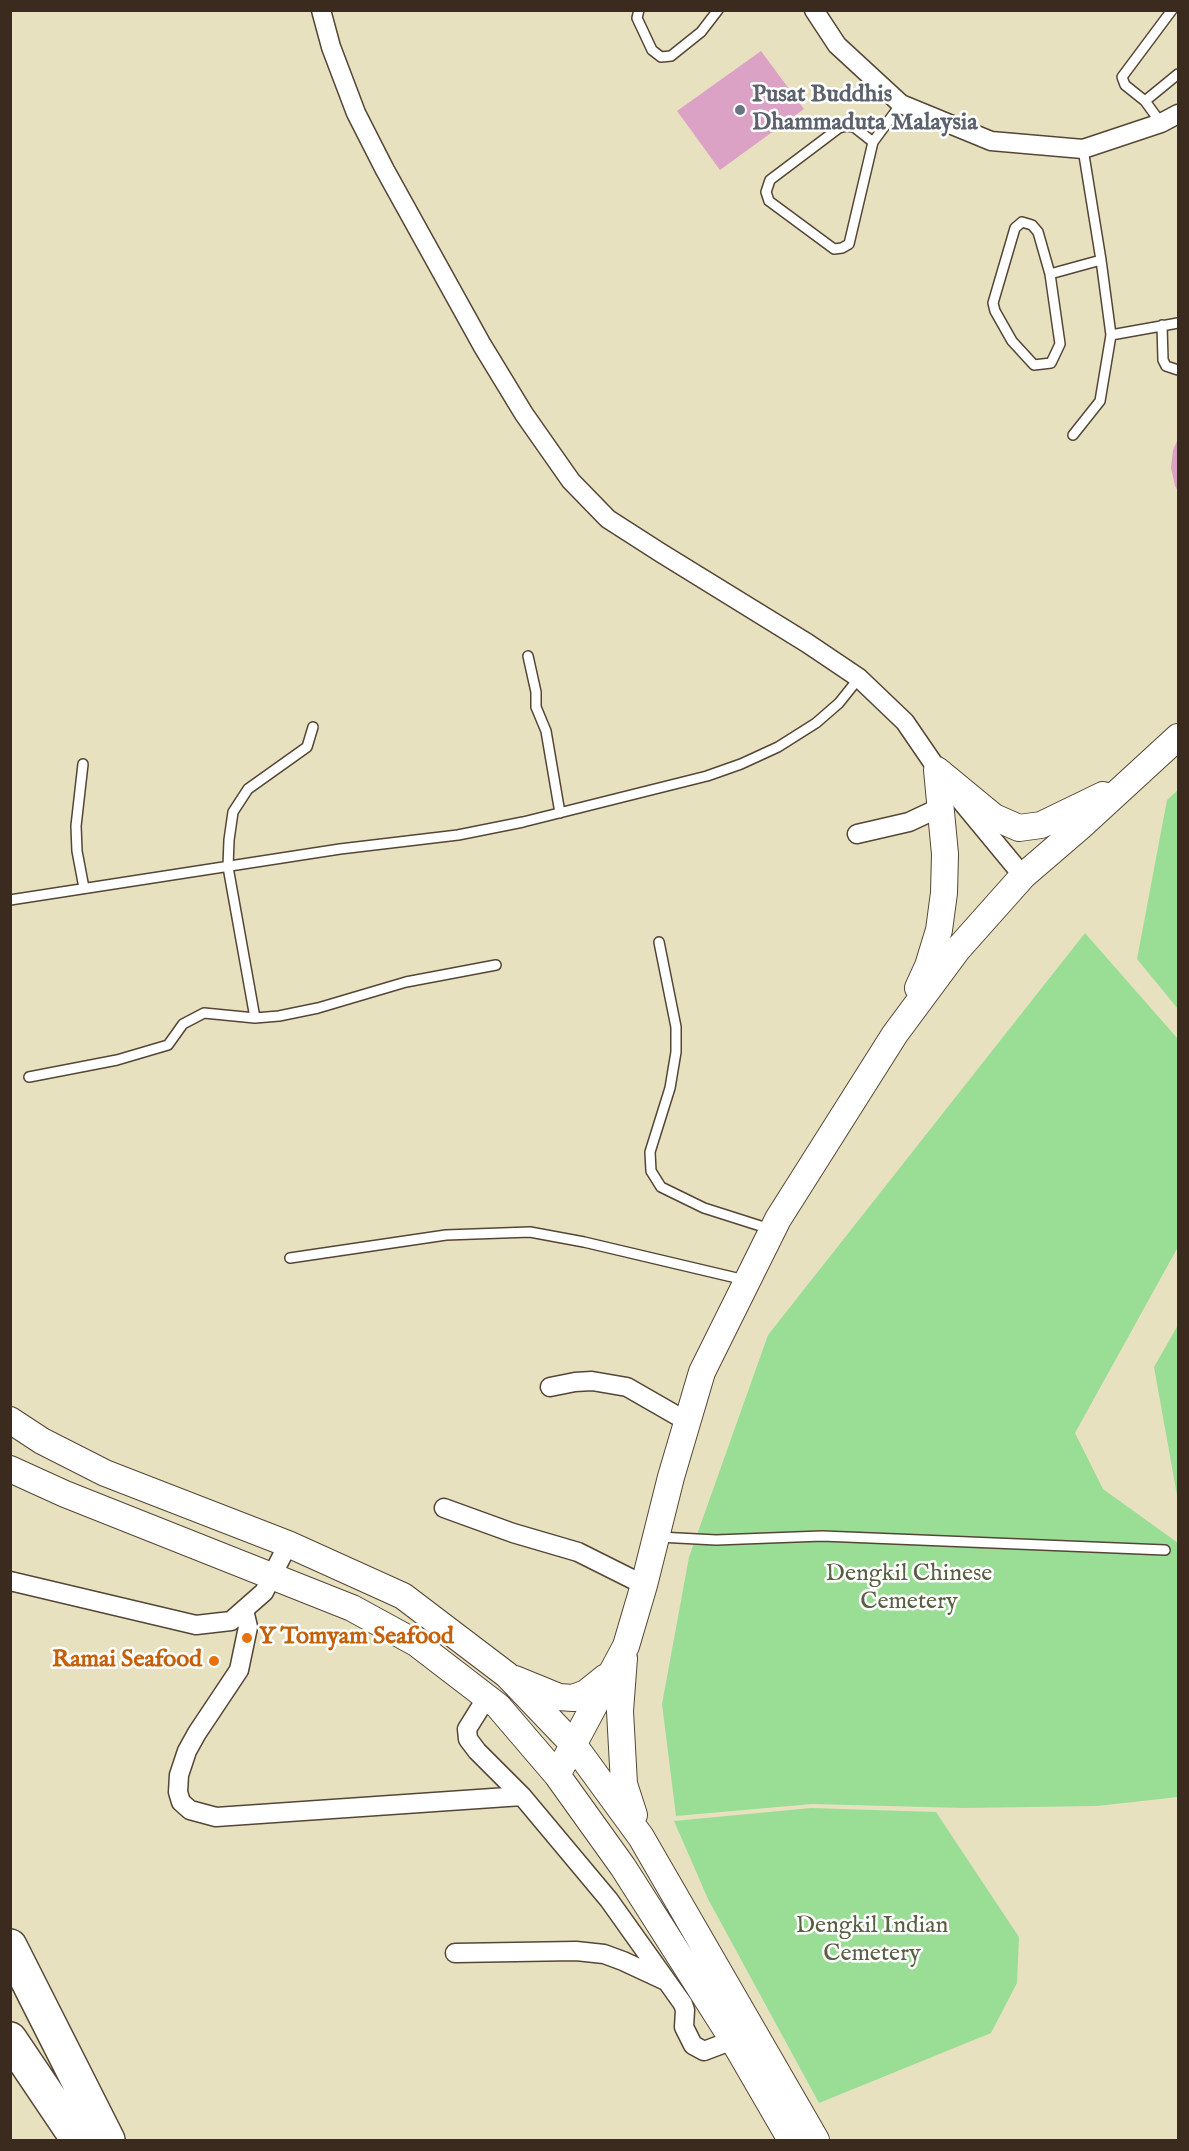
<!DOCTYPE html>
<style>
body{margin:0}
#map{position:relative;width:1189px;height:2151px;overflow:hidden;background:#e8e1bf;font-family:"IM FELL English",serif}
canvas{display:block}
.frame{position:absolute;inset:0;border:12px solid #3b2a1e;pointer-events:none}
</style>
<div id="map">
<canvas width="1189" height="2151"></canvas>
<div class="frame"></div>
</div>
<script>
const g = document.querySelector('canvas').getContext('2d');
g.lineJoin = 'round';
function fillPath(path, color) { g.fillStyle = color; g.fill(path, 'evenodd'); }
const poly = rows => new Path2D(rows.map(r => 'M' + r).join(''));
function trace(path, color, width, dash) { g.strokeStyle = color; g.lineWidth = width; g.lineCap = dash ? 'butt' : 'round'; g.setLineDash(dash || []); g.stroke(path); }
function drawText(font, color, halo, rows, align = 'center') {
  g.font = font + ' "IM FELL English",serif'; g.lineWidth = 5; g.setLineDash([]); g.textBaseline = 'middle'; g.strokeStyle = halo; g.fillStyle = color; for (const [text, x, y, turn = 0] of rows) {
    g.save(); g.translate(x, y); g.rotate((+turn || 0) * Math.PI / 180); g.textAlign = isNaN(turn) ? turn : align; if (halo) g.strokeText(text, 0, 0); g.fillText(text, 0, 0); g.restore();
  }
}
fillPath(poly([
 [1178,790,1178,1009,1137,959,1167,800],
 [1085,933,1178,1039,1178,1247,1075,1433,1103,1489,1178,1543,1178,1797,1097,1806,964,1808,812,1804,676,1816,662,1704,689,1557,768,1335],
 [1178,1325,1178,1501,1154,1367],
 [811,1808,936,1812,1019,1937,1017,1983,991,2033,819,2103,708,1899,674,1821]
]), '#9ade96');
fillPath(poly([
 [761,51,804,109,720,170,677,111],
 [1178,439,1178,491,1175,486,1171,468,1173,450]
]), '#dba2c6');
const lane = poly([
 [639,10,637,18,652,50,661,57,671,56,701,32,718,10],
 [1145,101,1178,74],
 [1161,123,1145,101,1125,85,1122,77,1172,10],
 [873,142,854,127,847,126,839,128,770,180,766,192,769,201,834,249,842,248,849,244,873,142,901,104],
 [1022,222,1032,225,1038,232,1050,274,1060,344,1051,363,1034,365,1012,341,995,311,993,303,1015,228,1022,222],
 [1050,274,1101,260],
 [1162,325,1163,360,1166,366,1178,370],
 [1111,335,1178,323],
 [1073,435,1100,401,1111,335,1101,260,1083,149],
 [528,656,536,692,536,707,546,731,560,813],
 [83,764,76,826,77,851,84,888],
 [10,900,340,849,458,835,523,822,707,776,741,764,778,747,816,723,839,703,859,678],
 [659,942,676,1027,676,1052,670,1088,650,1152,651,1171,661,1187,704,1208,770,1229],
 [255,1018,228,867,229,840,233,812,248,789,307,747,313,727],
 [29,1077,117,1060,168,1045,183,1024,204,1013,255,1018,279,1016,318,1008,406,982,496,965],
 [290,1258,446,1235,530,1232,584,1242,745,1280],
 [659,1537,716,1540,822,1536,1165,1550]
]);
const street = poly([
 [321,10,331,47,356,113,385,170,482,345,524,414,571,481,608,519,661,553,807,643,859,678,905,722,944,779],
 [814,10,837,45,901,104,991,141,1083,149,1161,123,1178,114],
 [961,801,1023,876],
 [857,834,909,822,941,807],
 [550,1387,575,1382,592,1381,627,1387,688,1422],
 [444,1508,513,1533,578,1552,644,1585],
 [10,1581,196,1625,231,1621,264,1592,288,1544],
 [244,1610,248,1627,239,1670,197,1733,187,1751,179,1775,178,1792,181,1802,190,1810,216,1817,522,1796],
 [487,1697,467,1729,468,1739,477,1751,522,1796,609,1900,683,2004,685,2010,684,2027,693,2045,704,2051,733,2040],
 [455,1953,576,1951,604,1954,623,1961,666,1981]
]);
const secondary = poly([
 [937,770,994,817,1019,828,1041,825,1103,795],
 [918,988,928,966,939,930,944,893,945,854,937,770],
 [10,1420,42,1441,105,1473,288,1544,403,1596,507,1675,573,1744,641,1837,816,2140],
 [10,1469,65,1494,352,1608,416,1643,498,1706,557,1775,623,1867,733,2040,791,2140],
 [624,1658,620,1711,624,1784,634,1815],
 [515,1679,559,1697,573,1698,586,1693,606,1677],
 [557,1775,626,1646,644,1585,671,1477,702,1372,778,1219,895,1034,958,949,1023,876,1080,827,1178,737]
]);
const highway = poly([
 [10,1946,108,2140],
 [10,2039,78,2140]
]);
trace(lane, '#554536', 12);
trace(street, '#554536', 21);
trace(secondary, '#554536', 28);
trace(highway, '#554536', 36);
trace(lane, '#fff', 9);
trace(street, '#fff', 18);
trace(secondary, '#fff', 26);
trace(highway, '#fff', 33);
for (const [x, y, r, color] of [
 [740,110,6,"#6b7280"],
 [247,1638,6,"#e8710a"],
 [214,1661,6,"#e8710a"]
]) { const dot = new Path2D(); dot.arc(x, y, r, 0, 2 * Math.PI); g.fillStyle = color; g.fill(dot); trace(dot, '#fff', 2); }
drawText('bold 24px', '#5b616d', '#fff', [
 ["Pusat Buddhis",752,96],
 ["Dhammaduta Malaysia",752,124]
], 'left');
drawText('24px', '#586042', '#fff', [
 ["Dengkil Chinese",909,1575],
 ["Cemetery",909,1603],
 ["Dengkil Indian",872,1927],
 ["Cemetery",872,1955]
]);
drawText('bold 24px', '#c56008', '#fff', [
 ["Y Tomyam Seafood",259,1638],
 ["Ramai Seafood",202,1661,"right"]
], 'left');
</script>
